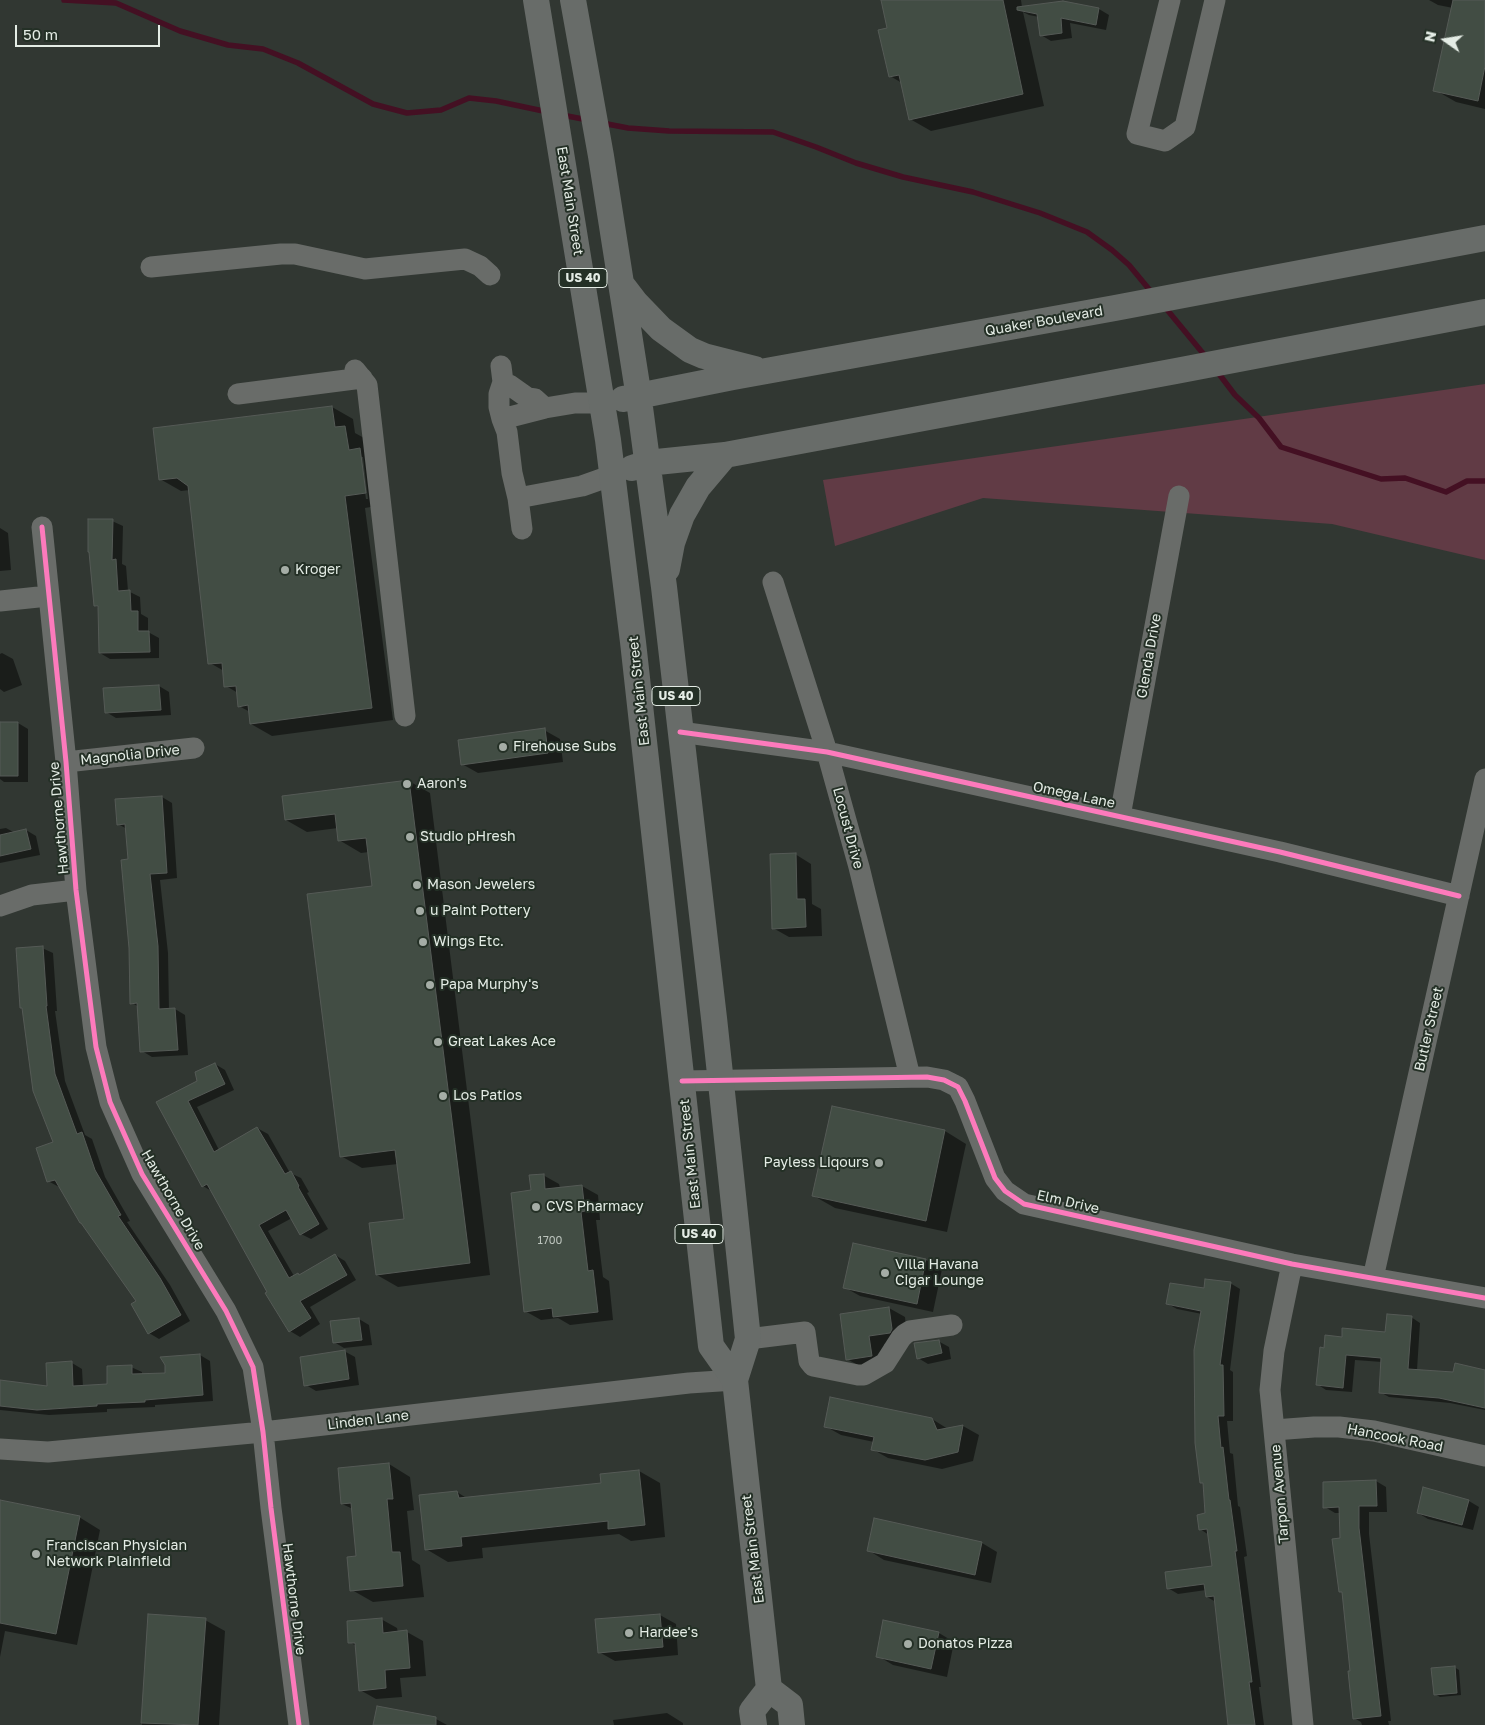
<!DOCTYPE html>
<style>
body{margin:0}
#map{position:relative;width:1485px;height:1725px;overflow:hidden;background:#313732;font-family:"Golos Text",sans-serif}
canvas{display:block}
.north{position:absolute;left:1420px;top:15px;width:50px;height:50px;-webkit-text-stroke:4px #243026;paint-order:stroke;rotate:283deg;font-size:14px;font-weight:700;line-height:20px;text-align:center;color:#e4ece5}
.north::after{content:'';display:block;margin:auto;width:18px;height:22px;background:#e4ece5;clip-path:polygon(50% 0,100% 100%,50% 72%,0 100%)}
.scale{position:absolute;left:15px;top:25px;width:145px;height:22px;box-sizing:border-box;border:2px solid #e4ece5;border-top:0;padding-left:6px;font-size:15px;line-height:18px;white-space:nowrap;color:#e4ece5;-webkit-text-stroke:4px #243026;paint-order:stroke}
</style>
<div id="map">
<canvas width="1485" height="1725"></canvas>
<div class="north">N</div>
<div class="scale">50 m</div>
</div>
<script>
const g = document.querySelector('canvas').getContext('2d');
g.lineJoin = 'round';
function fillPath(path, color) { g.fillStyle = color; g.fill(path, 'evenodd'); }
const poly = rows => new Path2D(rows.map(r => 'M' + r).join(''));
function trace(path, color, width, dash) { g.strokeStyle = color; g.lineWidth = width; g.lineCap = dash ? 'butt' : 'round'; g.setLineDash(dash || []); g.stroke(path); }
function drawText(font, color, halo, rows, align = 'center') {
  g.font = font + ' "Golos Text",sans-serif'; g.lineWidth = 4; g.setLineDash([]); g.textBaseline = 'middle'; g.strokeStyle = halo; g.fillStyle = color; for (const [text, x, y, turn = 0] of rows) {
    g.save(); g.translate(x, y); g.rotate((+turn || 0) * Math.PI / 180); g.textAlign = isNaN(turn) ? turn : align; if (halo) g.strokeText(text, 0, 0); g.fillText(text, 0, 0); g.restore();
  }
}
fillPath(poly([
 [1485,384,1485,560,1332,524,983,498,835,546,823,480]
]), '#613b45');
fillPath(poly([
 [882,0,1021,0,1022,7,1099,9,1109,15,1106,30,1070,23,1072,38,1051,41,1041,35,1039,17,1029,15,1023,12,1044,106,931,131,910,119,902,83,890,76,888,29],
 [1429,0,1485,0,1485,109,1456,102,1435,90,1453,8,1438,5],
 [332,407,353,419,355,433,366,439,387,504,365,508,393,720,272,736,251,724,250,712,239,706,238,693,226,686,224,671,210,663,190,490,181,491,160,479],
 [360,457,363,457,368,499,366,499],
 [112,521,123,526,122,564,126,566,128,591,140,597,141,614,148,618,148,632,159,638,159,658,110,659,100,653,99,608,95,606],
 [0,528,8,533,11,570,0,571],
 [2,653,13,659,22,685,4,692,0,689,0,654],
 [159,686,169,692,171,715,116,718,106,712,104,690],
 [0,723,18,723,28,729,28,782,4,782,0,779],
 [544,730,560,739,563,762,478,773,462,764],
 [409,781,430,793,490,1275,398,1287,377,1275,405,1220,398,1164,362,1168,341,1156,373,887,369,852,361,853,339,840,338,828,307,832,286,820],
 [162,797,172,803,177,878,160,880,168,953,169,1010,175,1009,185,1015,188,1055,152,1057,142,1051,139,1007,132,1003,129,860,127,829,118,824],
 [6,828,15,833,26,830,36,836,40,855,0,863,0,829],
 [795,854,811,864,812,904,821,909,822,936,789,937,773,928],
 [42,948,53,953,57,1011,55,1011,65,1081,85,1135,92,1139,105,1177,130,1221,127,1222,170,1285,190,1321,159,1339,149,1333,138,1302,60,1187,59,1187,48,1181,54,1143],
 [215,1064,225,1070,234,1090,197,1107,219,1150,257,1128,268,1134,290,1173,301,1178,309,1192,307,1193,328,1229,311,1239,301,1234,292,1218,268,1231,294,1276,300,1276,335,1255,345,1261,356,1280,310,1307,320,1324,300,1337,290,1331,213,1192,203,1186,158,1103,198,1082],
 [945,1131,966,1144,947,1232,835,1208,814,1196],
 [543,1175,559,1184,560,1188,582,1186,598,1195,600,1220,596,1220,603,1277,609,1281,613,1320,570,1325,558,1318,541,1320,525,1311,532,1192],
 [854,1245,926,1260,942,1269,933,1312,860,1296,844,1287],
 [1230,1283,1240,1289,1230,1370,1233,1372,1233,1421,1227,1421,1230,1453,1233,1454,1238,1506,1240,1507,1247,1556,1244,1557,1261,1687,1259,1687,1264,1725,1230,1725,1216,1602,1207,1597,1206,1590,1178,1594,1168,1588,1213,1567,1209,1535,1200,1529,1207,1515,1204,1484,1201,1482,1202,1314,1177,1309,1168,1304,1205,1290],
 [889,1308,905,1317,907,1339,906,1341,884,1344,887,1365,863,1368,847,1359],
 [1411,1317,1420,1323,1417,1370,1454,1373,1485,1371,1485,1410,1450,1403,1389,1397,1380,1392,1382,1362,1355,1360,1352,1392,1326,1390,1317,1384,1325,1349,1343,1338,1386,1333],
 [359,1319,369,1325,372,1345,344,1348,334,1342,332,1322],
 [938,1341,949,1347,951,1359,928,1364,918,1358],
 [344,1351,355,1357,359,1385,316,1391,306,1385],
 [200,1355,210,1361,213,1401,155,1405,155,1407,107,1409,107,1412,49,1415,0,1410,0,1382,48,1388,72,1363,82,1369,83,1387,109,1385,131,1367,142,1372,142,1375,167,1374],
 [932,1419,948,1429,963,1426,979,1435,973,1461,942,1469,888,1458,872,1449,874,1442,841,1435,825,1426],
 [389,1464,410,1477,414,1510,407,1511,412,1560,420,1565,424,1597,373,1602,352,1590,357,1557,353,1509,342,1504],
 [639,1471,660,1483,665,1537,631,1541,619,1534,482,1548,483,1558,448,1562,426,1549,457,1492,468,1499,602,1484],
 [1376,1481,1386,1487,1387,1512,1369,1512,1369,1534,1391,1721,1388,1721,1389,1725,1362,1725,1361,1722,1354,1718,1352,1672,1343,1593,1340,1591,1341,1513,1335,1513,1325,1507],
 [1424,1489,1469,1501,1479,1507,1473,1530,1428,1519,1418,1513],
 [0,1501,79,1517,100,1530,77,1645,5,1631,0,1657],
 [982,1543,997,1552,991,1583,884,1560,868,1550],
 [660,1615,676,1624,678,1655,615,1661,599,1652],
 [149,1616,205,1620,225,1631,219,1725,142,1725],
 [381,1619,397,1628,398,1633,407,1632,423,1641,426,1676,400,1678,402,1697,376,1699,360,1690,356,1646,350,1642],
 [884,1622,939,1633,954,1642,947,1677,893,1665,878,1656],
 [1454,1667,1459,1670,1461,1695,1440,1697,1435,1694],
 [378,1707,436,1719,447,1725,374,1725],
 [667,1713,683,1723,683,1725,614,1725,613,1720]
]), '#0007');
trace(poly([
 [64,0,116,3,180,31,228,45,263,49,298,63,373,104,407,113,441,110,469,98,496,101,548,112],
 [562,115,588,120],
 [602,123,628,128,669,131,773,132,816,147,856,163,903,177,973,192,1040,213,1087,232,1112,250,1129,265,1153,294],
 [1164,306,1206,357],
 [1216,370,1235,395,1259,418,1281,447,1381,479,1405,478,1446,492,1467,481,1485,481]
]), '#441023', 5.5);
const building = poly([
 [881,0,1003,0,1023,94,909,120,899,75,889,77,878,30,887,28,881,0],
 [1453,0,1485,0,1485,66,1478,101,1433,91,1453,0],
 [1063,1,1099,8,1096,25,1061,18,1062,33,1040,36,1037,14,1017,10,1017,7,1063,1],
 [332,406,335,427,345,426,349,450,360,448,366,493,345,496,372,708,250,724,248,705,238,707,236,686,224,687,222,663,208,664,188,486,177,478,159,480,153,428,332,406],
 [88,519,113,519,112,560,116,559,118,591,130,590,131,611,138,611,138,631,149,631,150,652,99,653,98,606,94,606,89,552,88,552,88,519],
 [159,685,161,710,105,713,103,688,159,685],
 [0,722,18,722,18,776,0,776,0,722],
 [545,728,548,753,461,765,458,740,545,728],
 [409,780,470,1263,376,1275,369,1223,404,1219,395,1150,340,1157,307,894,372,886,366,838,338,841,335,814,285,820,282,796,409,780],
 [162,796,167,873,150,874,158,946,159,1009,175,1008,178,1050,140,1052,137,1003,130,1004,129,948,121,860,128,859,125,824,117,825,115,799,162,796],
 [26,829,31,849,0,856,0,835,26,829],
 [796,853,797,899,805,899,806,927,772,929,770,854,796,853],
 [43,946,47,1006,46,1006,55,1074,77,1134,82,1132,95,1170,121,1215,118,1216,160,1278,181,1315,148,1334,131,1304,136,1301,81,1223,80,1223,55,1180,47,1182,36,1148,53,1142,33,1091,22,1008,20,1008,16,948,43,946],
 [215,1063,225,1084,188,1101,214,1152,257,1127,285,1174,291,1171,299,1186,298,1187,319,1224,300,1235,286,1210,259,1225,289,1278,298,1273,299,1275,335,1254,347,1275,300,1301,311,1318,289,1332,265,1293,267,1292,207,1184,202,1187,156,1102,197,1081,195,1072,215,1063],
 [832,1106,945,1130,926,1221,812,1196,832,1106],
 [544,1174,545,1189,582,1185,585,1211,581,1212,588,1271,593,1270,598,1312,553,1317,552,1308,524,1312,511,1193,531,1190,529,1175,544,1174],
 [853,1243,926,1259,917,1304,843,1288,853,1243],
 [1205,1279,1231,1282,1220,1365,1223,1365,1224,1416,1218,1416,1221,1448,1223,1447,1229,1500,1230,1500,1237,1551,1235,1551,1252,1682,1249,1682,1255,1725,1228,1725,1214,1596,1206,1597,1204,1584,1167,1589,1165,1572,1212,1566,1207,1529,1199,1530,1197,1515,1205,1513,1203,1483,1200,1483,1195,1443,1194,1350,1201,1311,1166,1304,1170,1283,1204,1288,1205,1279],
 [889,1307,892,1329,890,1333,869,1336,872,1356,846,1360,840,1314,889,1307],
 [1387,1314,1412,1316,1408,1369,1453,1372,1455,1363,1485,1370,1485,1408,1439,1398,1379,1393,1381,1358,1346,1355,1343,1388,1316,1385,1320,1347,1324,1348,1325,1335,1342,1337,1342,1328,1385,1332,1387,1314],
 [359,1318,362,1340,333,1343,330,1321,359,1318],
 [939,1340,942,1353,917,1359,914,1343,939,1340],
 [345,1350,349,1379,304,1386,300,1357,345,1350],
 [200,1354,203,1395,145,1400,145,1402,97,1404,97,1406,37,1410,0,1406,0,1380,47,1386,46,1363,72,1361,73,1386,107,1384,107,1366,132,1365,132,1374,165,1373,165,1365,160,1357,200,1354],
 [830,1397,932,1418,937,1430,963,1425,958,1452,925,1460,871,1450,874,1437,824,1427,830,1397],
 [389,1463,393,1499,387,1499,392,1552,400,1552,403,1586,350,1591,347,1557,356,1556,351,1503,341,1504,338,1468,389,1463],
 [639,1470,645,1525,608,1529,608,1521,461,1537,462,1546,425,1550,419,1495,457,1491,459,1498,601,1483,600,1474,639,1470],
 [1376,1480,1377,1506,1359,1506,1359,1528,1381,1716,1353,1719,1348,1671,1350,1671,1342,1592,1339,1592,1332,1539,1340,1538,1339,1507,1323,1508,1323,1482,1376,1480],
 [1423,1487,1469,1500,1462,1525,1417,1513,1423,1487],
 [0,1500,80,1516,56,1634,0,1623,0,1500],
 [874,1518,982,1542,975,1575,867,1551,874,1518],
 [148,1614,206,1618,198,1725,141,1723,148,1614],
 [660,1614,663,1647,598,1653,595,1619,660,1614],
 [382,1618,383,1633,407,1630,410,1668,385,1670,386,1688,359,1691,355,1643,348,1643,347,1621,382,1618],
 [883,1620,939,1632,931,1669,876,1657,883,1620],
 [1455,1666,1457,1693,1434,1695,1431,1668,1455,1666],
 [377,1706,436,1717,436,1725,373,1725,377,1706]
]);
fillPath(building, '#424d44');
trace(building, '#555a56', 1);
trace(poly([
 [1170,0,1137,134,1165,141,1185,127,1215,0],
 [151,267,281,254,295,254,365,269,465,259,480,266,490,275],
 [501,366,503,382,499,394,499,407,502,419,507,432,512,473,518,498,522,529],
 [355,370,367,385,405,716],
 [503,382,511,386,528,398,535,399,545,408],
 [238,394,362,378],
 [502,419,545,408,575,403,602,403],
 [518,498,582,486,613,475],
 [42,527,66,762,76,890,96,1047,110,1102,142,1174,226,1311,253,1367,263,1432,271,1508,299,1725],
 [773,582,827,752,859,867,910,1077],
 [0,601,48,596],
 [680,732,827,752,1280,852,1459,896],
 [66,762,194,748],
 [1120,816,1179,496],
 [0,906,32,895,76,890],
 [682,1081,927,1077,944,1080,958,1087,965,1101,995,1178,1005,1191,1024,1204,1292,1264,1485,1298],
 [1292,1264,1274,1351,1270,1390,1303,1725],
 [1373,1278,1485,779],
 [748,1339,805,1332,809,1361,813,1366,858,1375,864,1375,885,1363,901,1338,905,1334,910,1331,952,1325],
 [1274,1430,1314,1427,1339,1427,1374,1431,1485,1456],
 [0,1449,48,1452,263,1432,689,1383,735,1380]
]), '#696c69', 21);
trace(poly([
 [536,0,608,440,633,642,711,1346,735,1380],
 [573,0,601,156,637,385,664,587,714,1018,731,1176,748,1339,735,1380,769,1689,752,1711,754,1725],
 [622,285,635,302,661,329,690,350,704,356,755,369],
 [623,399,733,377,1115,308,1485,238],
 [632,468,647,463,725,455,1176,371,1485,312],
 [667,569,672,543,682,515,698,487,725,455],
 [769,1689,790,1705,792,1725]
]), '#686c69', 26);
trace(poly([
 [42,527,66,762,76,890,96,1047,110,1102,142,1174,226,1311,253,1367,263,1432,271,1508,299,1725],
 [680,732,827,752,1280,852,1459,896],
 [682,1081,927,1077,944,1080,958,1087,965,1101,995,1178,1005,1191,1024,1204,1292,1264,1485,1298]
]), '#fd7abc', 5);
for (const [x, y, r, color] of [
 [285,570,5,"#a5ada6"],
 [503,747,5,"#a5ada6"],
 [407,784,5,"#a5ada6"],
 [410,837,5,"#a5ada6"],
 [417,885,5,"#a5ada6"],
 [420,911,5,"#a5ada6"],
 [423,942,5,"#a5ada6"],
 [430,985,5,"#a5ada6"],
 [438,1042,5,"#a5ada6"],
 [443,1096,5,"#a5ada6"],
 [879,1163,5,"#a5ada6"],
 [536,1207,5,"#a5ada6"],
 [885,1273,5,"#a5ada6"],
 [36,1554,5,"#a5ada6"],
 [629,1633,5,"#a5ada6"],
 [908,1644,5,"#a5ada6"]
]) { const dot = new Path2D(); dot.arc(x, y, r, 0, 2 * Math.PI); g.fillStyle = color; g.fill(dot); trace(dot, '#243026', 2); }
drawText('11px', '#bcc4bd', null, [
 ["1700",550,1241]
]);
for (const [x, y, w] of [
 [583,278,48],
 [676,696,48],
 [699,1234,48]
]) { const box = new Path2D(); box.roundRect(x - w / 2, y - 9.5, w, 19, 4); g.fillStyle = '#243026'; g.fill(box); trace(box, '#e4ece5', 1); }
drawText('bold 12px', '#e4ece5', null, [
 ["US 40",583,278],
 ["US 40",676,696],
 ["US 40",699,1234]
]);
drawText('14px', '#e4ece5', '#243026', [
 ["East Main Street",570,201,81],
 ["Quaker Boulevard",1044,321,-10],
 ["Glenda Drive",1149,656,-80],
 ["East Main Street",639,691,-96],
 ["Magnolia Drive",130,755,-6],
 ["Omega Lane",1074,795,12],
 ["Hawthorne Drive",59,818,-95],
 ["Locust Drive",848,828,75],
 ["Butler Street",1429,1029,-77],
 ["East Main Street",690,1154,-96],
 ["Hawthorne Drive",173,1200,60],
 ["Elm Drive",1068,1202,13],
 ["Linden Lane",368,1420,-7],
 ["Hancook Road",1395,1438,11],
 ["Tarpon Avenue",1280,1494,-95],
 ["East Main Street",753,1549,-97],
 ["Hawthorne Drive",294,1599,83]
]);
drawText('14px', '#e4ece5', '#243026', [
 ["Kroger",295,570],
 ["Firehouse Subs",513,747],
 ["Aaron's",417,784],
 ["Studio pHresh",420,837],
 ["Mason Jewelers",427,885],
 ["u Paint Pottery",430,911],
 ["Wings Etc.",433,942],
 ["Papa Murphy's",440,985],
 ["Great Lakes Ace",448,1042],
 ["Los Patios",453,1096],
 ["Payless Liqours",869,1163,"right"],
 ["CVS Pharmacy",546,1207],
 ["Villa Havana",895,1265],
 ["Cigar Lounge",895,1281],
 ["Franciscan Physician",46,1546],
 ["Network Plainfield",46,1562],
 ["Hardee's",639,1633],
 ["Donatos Pizza",918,1644]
], 'left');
</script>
